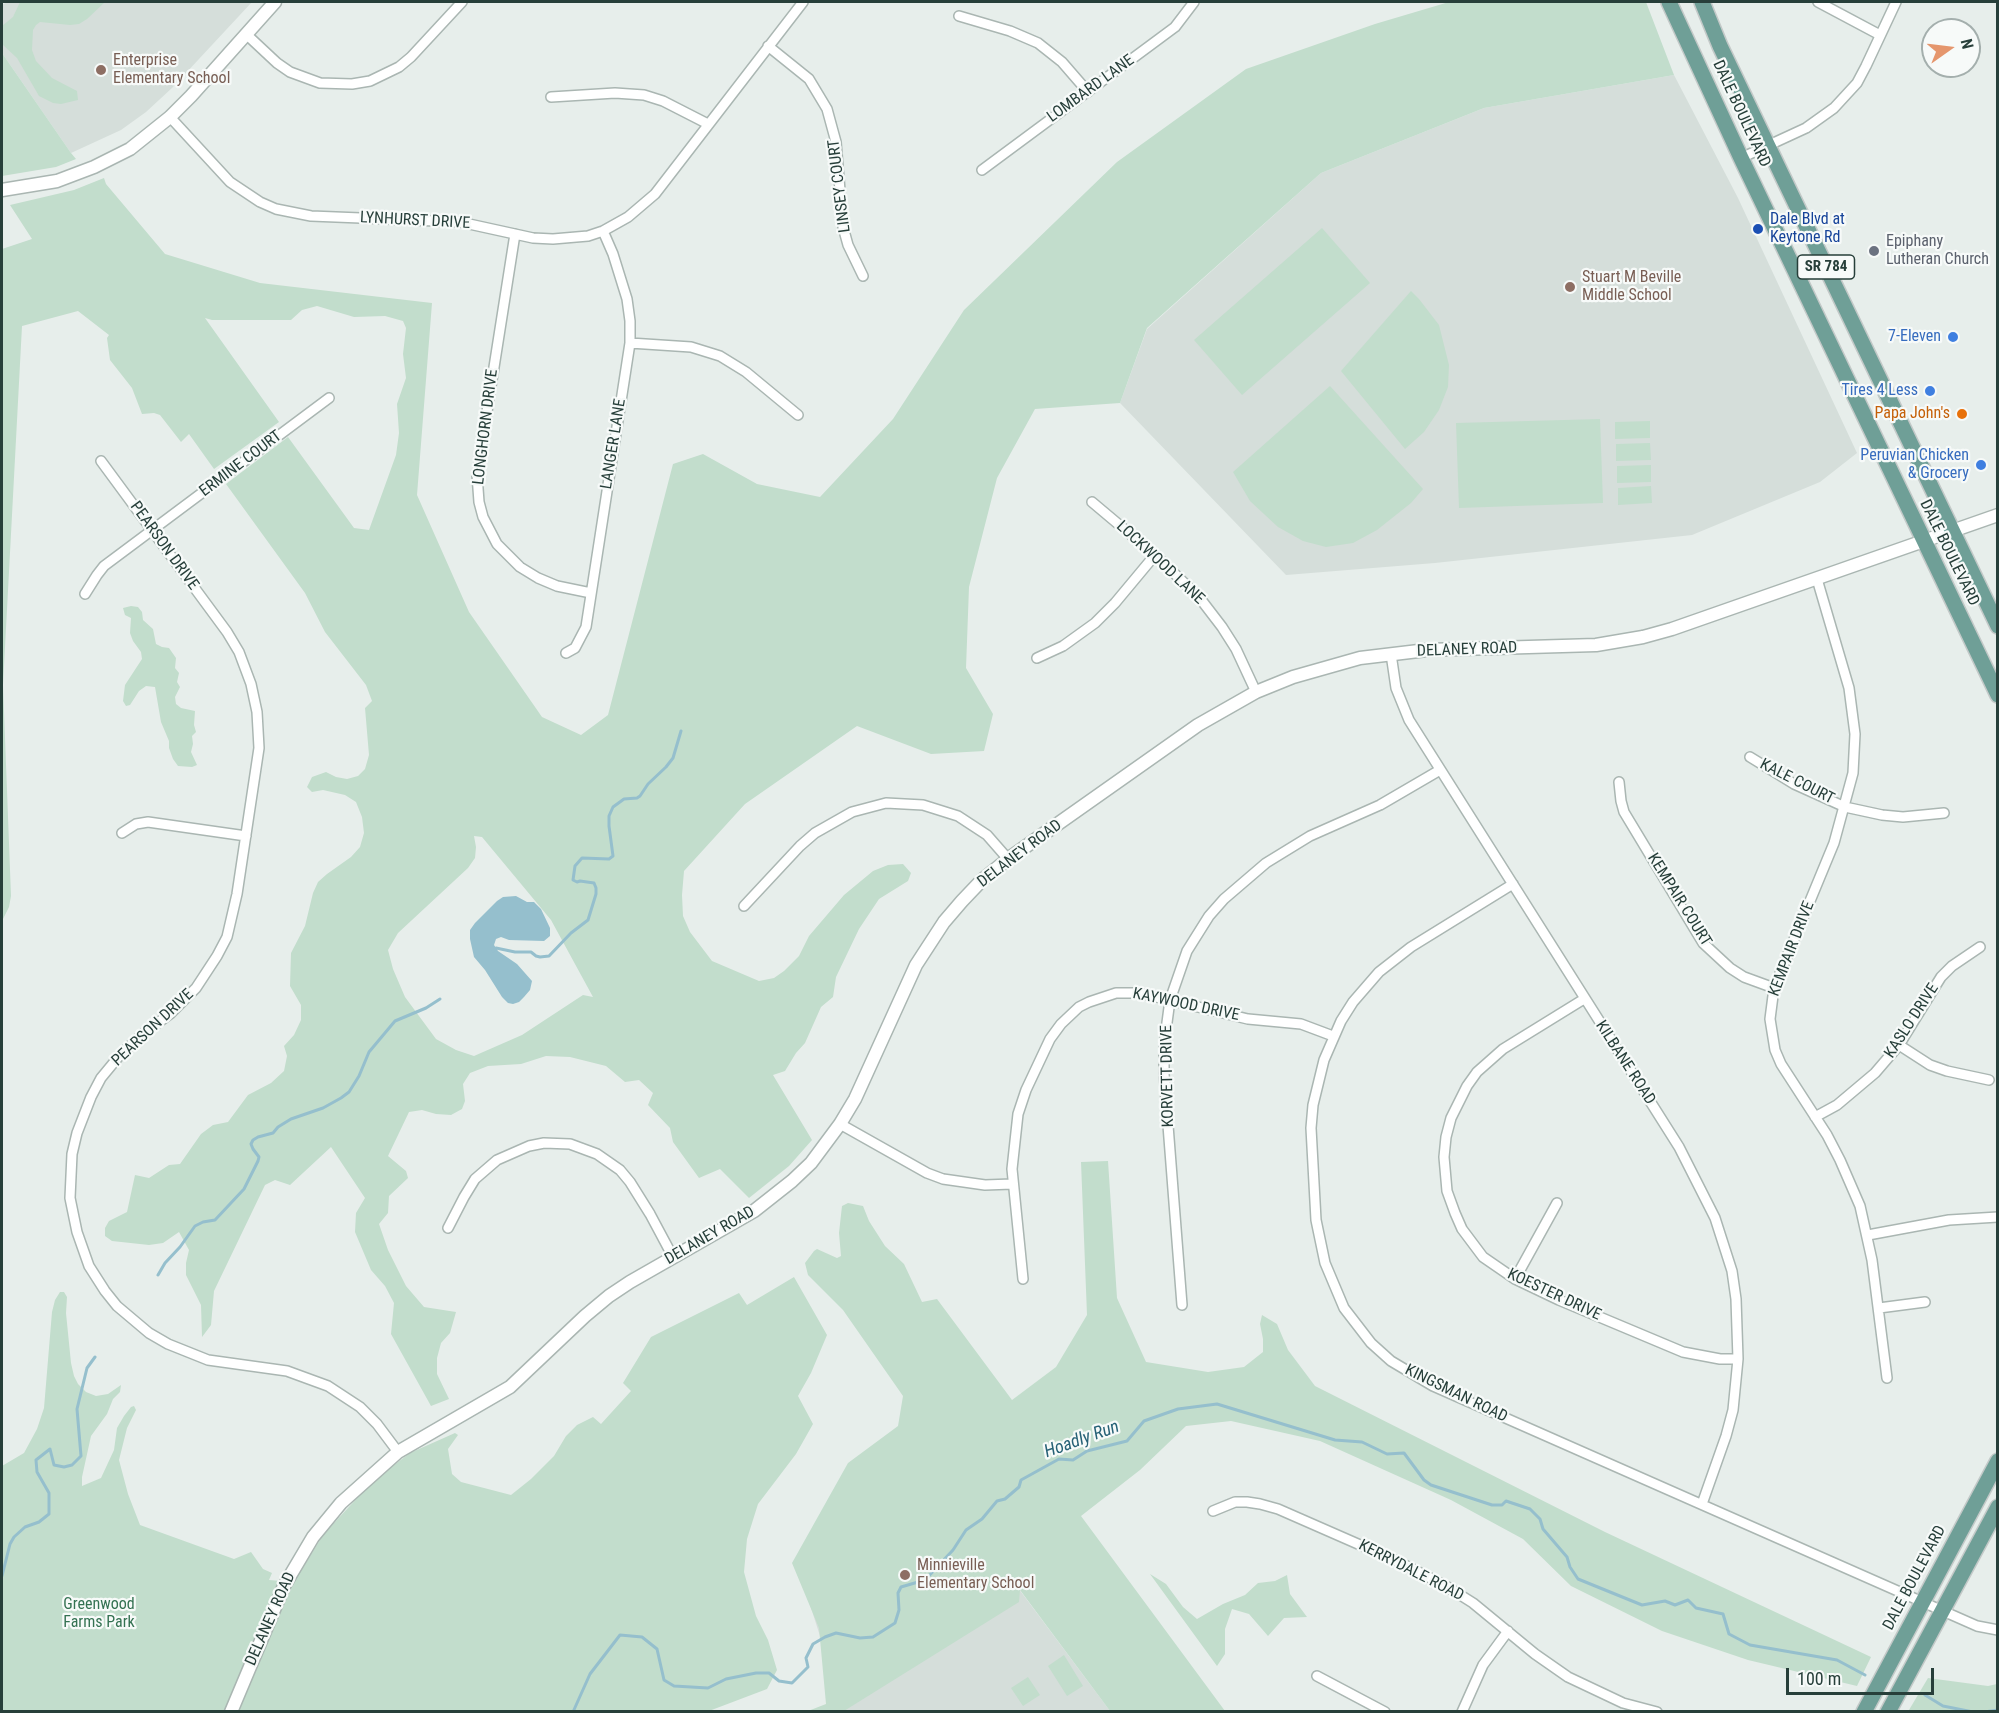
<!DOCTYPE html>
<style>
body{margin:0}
#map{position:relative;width:1999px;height:1713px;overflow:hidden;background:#e7eeeb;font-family:"Roboto Condensed",sans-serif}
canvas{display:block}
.frame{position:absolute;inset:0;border:3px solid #273f3a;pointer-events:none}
.north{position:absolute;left:1921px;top:18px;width:60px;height:60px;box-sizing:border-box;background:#f7faf9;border:2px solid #a4afad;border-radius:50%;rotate:76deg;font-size:16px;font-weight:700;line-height:24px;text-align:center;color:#273f3a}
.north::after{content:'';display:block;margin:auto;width:21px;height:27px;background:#e5966d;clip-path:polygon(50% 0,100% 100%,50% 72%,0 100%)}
.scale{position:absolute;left:1786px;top:1668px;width:148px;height:27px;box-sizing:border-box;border:3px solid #273f3a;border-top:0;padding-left:8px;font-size:18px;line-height:21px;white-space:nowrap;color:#273f3a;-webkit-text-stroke:4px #f7faf9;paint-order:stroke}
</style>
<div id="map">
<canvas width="1999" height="1713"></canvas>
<div class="frame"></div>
<div class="north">N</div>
<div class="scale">100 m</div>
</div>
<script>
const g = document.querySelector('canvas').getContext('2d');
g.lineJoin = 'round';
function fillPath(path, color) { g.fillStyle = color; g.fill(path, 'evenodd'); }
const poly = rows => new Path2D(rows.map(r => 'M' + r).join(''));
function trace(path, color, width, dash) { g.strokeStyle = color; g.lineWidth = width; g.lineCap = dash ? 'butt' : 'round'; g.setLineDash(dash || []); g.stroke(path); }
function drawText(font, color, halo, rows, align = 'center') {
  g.font = font + ' "Roboto Condensed",sans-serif'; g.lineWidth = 4.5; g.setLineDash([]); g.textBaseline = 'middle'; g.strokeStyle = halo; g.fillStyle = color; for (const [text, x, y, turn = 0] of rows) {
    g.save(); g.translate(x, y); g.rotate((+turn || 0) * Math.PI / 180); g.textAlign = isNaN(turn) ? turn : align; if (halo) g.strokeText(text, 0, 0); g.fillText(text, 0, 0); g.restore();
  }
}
fillPath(poly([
 [7,2,252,2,172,88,146,112,121,130,71,153,2,53,2,5],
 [1674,75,1738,198,1857,453,1820,482,1692,535,1435,563,1286,575,1120,403,1147,329,1321,173,1484,108],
 [903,1434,1110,1711,844,1711,796,1561]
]), '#d5deda');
fillPath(poly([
 [20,2,105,2,87,19,79,24,70,25,40,22,36,25,33,30,32,50,36,61,52,78,77,91,78,100,61,104,53,103,39,96,17,58,2,44,2,26,13,17],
 [1449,2,1646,2,1674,75,1484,108,1321,173,1147,328,1120,403,1035,409,997,478,969,587,966,668,993,714,984,751,931,754,857,726,745,804,684,871,682,895,683,916,690,932,712,961,759,981,774,978,784,971,799,956,809,936,844,895,873,871,888,865,903,864,911,873,908,881,879,899,859,929,836,977,833,997,821,1007,805,1043,796,1053,785,1071,773,1075,812,1140,789,1166,749,1198,720,1169,699,1178,673,1142,670,1128,648,1105,653,1093,639,1080,625,1082,606,1066,570,1057,546,1056,521,1064,488,1066,470,1073,463,1084,465,1101,462,1109,451,1115,436,1114,422,1110,409,1112,388,1156,406,1171,408,1178,389,1196,388,1213,379,1224,388,1250,406,1286,424,1307,456,1312,450,1333,441,1343,437,1358,437,1374,449,1399,431,1406,391,1334,394,1303,385,1286,371,1270,355,1232,356,1213,365,1198,331,1147,290,1185,275,1180,265,1185,214,1291,211,1325,202,1337,201,1305,186,1275,186,1263,189,1250,179,1232,163,1243,149,1245,112,1241,105,1236,105,1228,109,1221,127,1212,135,1175,149,1178,169,1165,180,1164,201,1134,213,1125,228,1122,248,1095,271,1083,284,1071,287,1056,284,1046,294,1035,301,1020,301,1005,290,986,291,953,305,926,313,893,318,882,327,874,351,857,360,847,364,833,362,817,356,802,345,795,323,790,312,792,307,787,312,777,326,772,336,777,347,779,358,776,365,769,369,755,365,708,372,701,366,685,325,632,305,593,226,484,288,437,354,528,369,530,396,455,399,433,397,404,406,378,403,354,406,328,403,321,385,316,354,317,317,306,302,310,291,320,212,320,205,318,279,422,214,469,189,434,181,442,160,415,154,413,142,414,132,388,110,360,107,338,109,335,78,311,22,326,3,685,11,896,9,907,2,921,2,249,32,239,10,205,74,190,104,178,106,184,165,254,260,283,432,303,417,495,469,612,542,717,581,735,608,715,673,464,703,454,757,484,820,497,893,419,964,310,1117,162,1246,69,1375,24],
 [474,836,482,837,551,920,593,997,583,995,522,1035,474,1056,456,1050,436,1039,405,997,393,969,388,950,398,933,468,868,475,858,476,847],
 [2,53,71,153,76,159,56,167,2,176],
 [1322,228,1370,283,1242,395,1194,340],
 [1411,291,1419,299,1439,325,1449,365,1448,387,1439,410,1424,432,1405,449,1341,371],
 [1330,386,1423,489,1411,503,1377,530,1353,543,1326,547,1303,541,1278,527,1250,501,1233,472],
 [1600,419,1603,503,1459,508,1456,423],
 [1650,421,1650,438,1615,439,1615,422],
 [1650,443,1651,460,1616,461,1616,444],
 [1651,465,1651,482,1617,483,1617,466],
 [1651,486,1652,503,1618,505,1618,488],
 [131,606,138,607,142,612,143,620,153,629,156,644,162,647,169,648,176,658,175,668,179,673,177,682,180,687,175,697,176,704,181,708,195,711,194,725,196,732,192,736,193,744,191,752,197,765,192,767,178,766,173,759,169,748,169,741,161,722,155,687,146,686,139,691,130,705,126,706,123,701,125,685,142,659,141,652,133,641,130,633,131,618,125,615,123,608],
 [1108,1161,1117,1298,1146,1362,1208,1372,1244,1367,1263,1352,1263,1339,1260,1324,1262,1315,1277,1324,1288,1350,1315,1386,1605,1532,1871,1657,1857,1686,1748,1660,1662,1631,1571,1586,1523,1539,1451,1500,1320,1441,1231,1421,1186,1426,1140,1470,1081,1516,1225,1711,1110,1711,1020,1590,1019,1602,844,1711,808,1711,826,1704,819,1628,792,1563,848,1463,898,1426,903,1396,843,1310,808,1275,805,1263,814,1251,817,1249,837,1258,841,1256,839,1233,842,1206,848,1203,863,1206,869,1221,885,1246,904,1264,922,1302,937,1299,1012,1400,1056,1367,1087,1315,1081,1162],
 [794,1277,827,1335,811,1373,798,1396,813,1424,796,1454,758,1504,747,1539,744,1572,756,1616,768,1640,777,1670,767,1689,709,1711,2,1711,2,1466,24,1453,37,1429,44,1408,52,1312,55,1300,60,1292,64,1292,67,1297,66,1313,71,1363,74,1376,78,1384,86,1392,96,1396,108,1394,121,1385,120,1392,113,1399,107,1414,91,1436,82,1477,82,1486,101,1478,114,1450,117,1428,124,1416,131,1407,134,1406,136,1410,127,1428,119,1460,128,1494,140,1525,234,1559,251,1552,263,1569,272,1573,269,1580,294,1582,323,1535,359,1496,382,1474,410,1453,455,1433,458,1435,448,1449,452,1474,461,1482,511,1495,531,1479,554,1456,566,1436,577,1425,593,1417,601,1424,631,1391,623,1383,651,1337,739,1293,747,1305],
 [1150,1574,1166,1584,1183,1607,1197,1619,1223,1604,1245,1595,1258,1583,1275,1581,1287,1575,1290,1594,1307,1617,1284,1618,1268,1636,1249,1614,1232,1609,1225,1629,1225,1654,1217,1666],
 [1064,1655,1083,1686,1067,1696,1048,1666],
 [1028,1677,1040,1695,1023,1706,1011,1688],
 [1928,1678,1988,1686,1997,1684,1997,1711,1916,1712,1909,1710]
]), '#c2ddcc');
fillPath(poly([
 [516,896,527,902,534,902,541,909,550,928,550,936,544,941,509,940,501,937,496,939,494,945,498,951,517,964,532,981,530,990,524,997,519,1002,513,1004,508,1003,502,997,485,970,474,957,470,939,470,930,475,923,497,901,503,897]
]), '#95bfcd');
trace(poly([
 [493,951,496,948,515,952,531,952,536,956,540,957,549,956,571,933,588,920,596,894,596,888,594,883,580,881,577,882,573,880,575,866,582,858,609,859,613,856,609,826,609,816,613,807,624,799,637,798,640,796,648,784,666,767,673,758,681,731],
 [158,1275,165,1263,180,1247,195,1226,203,1222,215,1220,244,1189,258,1161,259,1157,253,1149,251,1144,253,1140,258,1137,273,1133,278,1127,291,1119,323,1108,341,1098,349,1092,359,1076,369,1052,395,1021,426,1008,440,999],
 [2,1576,10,1544,14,1537,25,1527,39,1522,49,1514,49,1493,37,1472,36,1460,50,1449,54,1465,64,1467,72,1465,81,1456,77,1409,87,1368,95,1357],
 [1925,1695,1943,1706,1973,1712],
 [573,1712,590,1674,620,1635,642,1637,657,1649,664,1680,674,1686,708,1688,726,1679,756,1673,769,1673,779,1681,792,1683,808,1667,806,1658,813,1644,825,1637,836,1633,860,1638,873,1637,895,1623,899,1610,898,1593,901,1587,925,1580,953,1550,966,1530,982,1519,997,1501,1005,1499,1019,1487,1021,1480,1059,1459,1073,1460,1087,1451,1127,1441,1144,1421,1178,1409,1217,1404,1335,1440,1362,1442,1387,1454,1404,1453,1424,1480,1431,1485,1492,1505,1502,1505,1506,1501,1530,1509,1540,1519,1543,1529,1567,1557,1570,1567,1578,1579,1642,1605,1665,1601,1675,1605,1688,1600,1696,1608,1723,1614,1729,1634,1750,1645,1837,1660,1865,1675],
 [1984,1712,1998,1710]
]), '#95bfcd', 3);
const minor = poly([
 [1818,2,1880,35],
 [959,16,1010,31,1038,43,1062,62,1088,92],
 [246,34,277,63,290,72,320,83,352,84,370,81,399,67,411,57,462,2],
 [768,46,809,79,827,109,836,142,843,227,848,245,863,276],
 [551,97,615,93,644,95,663,101,708,124],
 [170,117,230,182,260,202,276,209,311,216,460,222,533,238,553,239,588,236,603,231,628,217,655,194,803,2],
 [1741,158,1806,128,1834,108,1857,83,1866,66,1896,2],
 [982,170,1175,27,1194,2],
 [515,234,477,475,479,502,483,517,497,544,520,567,538,578,557,586,591,593],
 [630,343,691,347,720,356,746,372,798,415],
 [101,461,227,632,239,652,251,684,257,712,259,748,237,894,227,937,217,956,196,988,170,1014,144,1033,120,1055,101,1078,91,1097,77,1133,72,1154,70,1198,77,1232,89,1266,105,1291,117,1306,149,1333,168,1344,208,1360,287,1371,328,1386,360,1407,377,1424,398,1452],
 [1092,502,1155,555,1199,597,1222,627,1236,649,1256,692],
 [1817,579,1849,688,1855,734,1853,773,1834,843,1774,988,1770,1019,1775,1050,1781,1064,1827,1135,1840,1160,1860,1206,1872,1260,1887,1378],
 [85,594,97,575,104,566,329,398],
 [566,653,575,648,586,627,630,343,630,321,627,299,613,254,603,231],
 [1391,654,1396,688,1409,720,1679,1147,1715,1218,1732,1271,1736,1299,1738,1359,1733,1410,1726,1436,1702,1504],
 [1037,658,1063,646,1095,623,1115,603,1155,555],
 [1750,757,1794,784,1845,807,1882,815,1903,817,1944,813],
 [1619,782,1621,801,1624,812,1703,943,1730,968,1744,977,1774,988],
 [122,833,136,824,148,822,246,836],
 [1513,884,1411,947,1379,972,1353,1002,1341,1021,1324,1060,1313,1105,1311,1128,1316,1220,1325,1263,1344,1308,1371,1343,1391,1361,1433,1386,1977,1626,1998,1630],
 [744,906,800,846,815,833,852,812,886,803,923,805,958,816,987,835,1008,859],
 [1584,999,1503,1049,1477,1072,1467,1086,1451,1118,1446,1137,1444,1157,1447,1191,1455,1213,1462,1229,1483,1257,1515,1279,1559,1300,1683,1352,1720,1359,1738,1359],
 [1899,1045,1930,1065,1947,1071,1989,1080],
 [1815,1117,1837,1105,1875,1073,1899,1045,1941,977,1952,966,1980,947],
 [840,1124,927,1173,943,1179,985,1185,1012,1184],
 [448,1228,464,1197,475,1179,497,1160,529,1146,544,1143,570,1144,597,1154,620,1170,630,1182,650,1214,673,1257],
 [1868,1235,1949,1220,1998,1217],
 [1023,1279,1012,1169,1018,1114,1026,1090,1050,1039,1061,1024,1079,1007,1089,1002,1116,993,1140,993,1248,1019,1301,1024,1333,1036],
 [1515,1279,1557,1203],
 [1182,1305,1164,1074,1164,1045,1170,1000,1187,951,1209,916,1224,899,1266,863,1310,836,1380,805,1440,770],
 [1879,1308,1925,1302],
 [1213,1511,1235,1502,1247,1502,1260,1504,1278,1509,1399,1562,1446,1586,1473,1603,1535,1654,1568,1677,1623,1703,1657,1712],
 [1317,1676,1385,1712],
 [1462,1712,1483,1665,1508,1631]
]);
const tertiary = poly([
 [2,190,57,181,94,167,130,149,170,117,191,96,275,2],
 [231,1712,284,1586,313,1537,341,1503,398,1452,510,1387,585,1316,609,1296,630,1282,754,1211,792,1181,811,1163,840,1124,855,1099,916,965,944,922,962,901,982,880,1008,859,1198,725,1256,692,1293,677,1360,658,1427,650,1596,645,1643,637,1672,629,1998,515]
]);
const primary = poly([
 [1669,2,1741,158,1998,695],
 [1702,2,1720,46,1998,626],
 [1864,1712,1998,1461],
 [1888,1712,1998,1507]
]);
trace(minor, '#aab6b2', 12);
trace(tertiary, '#aab6b2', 15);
trace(primary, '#c3c9c8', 18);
trace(minor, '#fff', 9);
trace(tertiary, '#fff', 12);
trace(primary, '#6f9f97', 15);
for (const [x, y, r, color] of [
 [101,70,6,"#8d6e63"],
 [1758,229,6,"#1a4fb4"],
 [1874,251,6,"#6b7280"],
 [1570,287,6,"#8d6e63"],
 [1953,337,6,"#3f7fe0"],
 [1930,391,6,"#3f7fe0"],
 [1962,414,6,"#e8710a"],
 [1981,465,6,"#3f7fe0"],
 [905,1575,6,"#8d6e63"]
]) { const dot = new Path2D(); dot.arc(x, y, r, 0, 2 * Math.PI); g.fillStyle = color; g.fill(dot); trace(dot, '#f7faf9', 2); }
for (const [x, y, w] of [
 [1826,267,57]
]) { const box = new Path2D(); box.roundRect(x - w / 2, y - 12, w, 24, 4.5); g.fillStyle = '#f7faf9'; g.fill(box); trace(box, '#273f3a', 1.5); }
drawText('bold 15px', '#273f3a', null, [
 ["SR 784",1826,267]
]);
drawText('16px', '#785e54', '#f7faf9', [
 ["Enterprise",113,61],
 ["Elementary School",113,79],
 ["Stuart M Beville",1582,278],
 ["Middle School",1582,296],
 ["Minnieville",917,1566],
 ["Elementary School",917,1584]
], 'left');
drawText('16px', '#273f3a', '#f7faf9', [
 ["LOMBARD LANE",1091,89,-36],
 ["DALE BOULEVARD",1741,114,65],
 ["LINSEY COURT",840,186,-97],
 ["LYNHURST DRIVE",415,221,3],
 ["LONGHORN DRIVE",486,427,-83],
 ["LANGER LANE",614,444,-81],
 ["ERMINE COURT",241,464,-37],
 ["PEARSON DRIVE",164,546,54],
 ["DALE BOULEVARD",1949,553,64],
 ["LOCKWOOD LANE",1160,563,43],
 ["DELANEY ROAD",1467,650,-2],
 ["KALE COURT",1797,782,27],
 ["DELANEY ROAD",1020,854,-37],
 ["KEMPAIR COURT",1679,900,58],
 ["KEMPAIR DRIVE",1792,949,-69],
 ["KAYWOOD DRIVE",1186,1005,12],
 ["KASLO DRIVE",1912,1021,-57],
 ["PEARSON DRIVE",153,1028,-43],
 ["KILBANE ROAD",1625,1063,57],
 ["KORVETT DRIVE",1168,1076,-91],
 ["DELANEY ROAD",710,1236,-30],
 ["KOESTER DRIVE",1554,1295,25],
 ["KINGSMAN ROAD",1456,1394,26],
 ["KERRYDALE ROAD",1411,1571,27],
 ["DALE BOULEVARD",1915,1578,-62],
 ["DELANEY ROAD",271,1619,-66]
]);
drawText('16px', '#164399', '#f7faf9', [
 ["Dale Blvd at",1770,220],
 ["Keytone Rd",1770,238]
], 'left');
drawText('16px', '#5b616d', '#f7faf9', [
 ["Epiphany",1886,242],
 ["Lutheran Church",1886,260]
], 'left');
drawText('16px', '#366cbe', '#f7faf9', [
 ["7-Eleven",1941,337],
 ["Tires 4 Less",1918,391],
 ["Peruvian Chicken",1969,456],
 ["& Grocery",1969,474]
], 'right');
drawText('16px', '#c56008', '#f7faf9', [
 ["Papa John's",1950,414]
], 'right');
drawText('16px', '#347252', '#f7faf9', [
 ["Greenwood",99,1605],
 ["Farms Park",99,1623]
]);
drawText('italic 18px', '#266176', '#f7faf9', [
 ["Hoadly Run",1082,1440,-20]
]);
</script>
